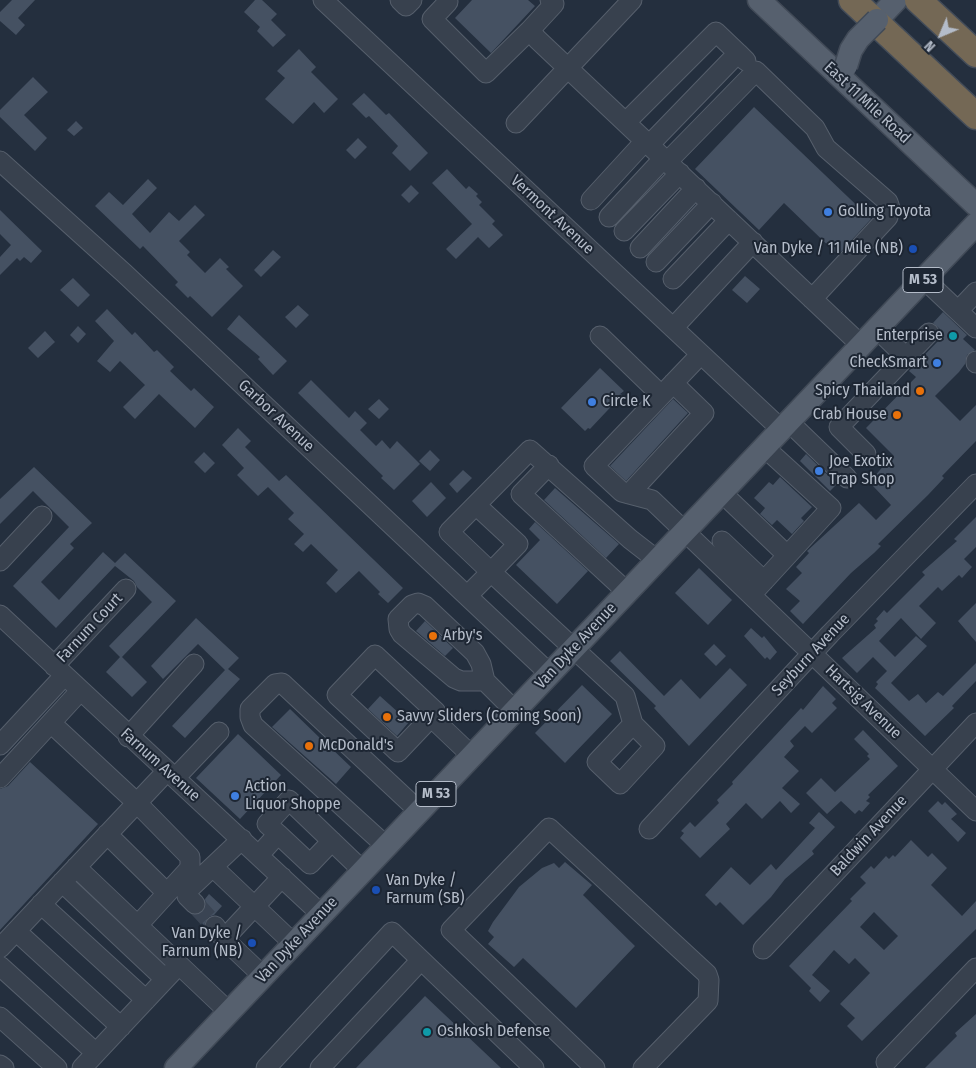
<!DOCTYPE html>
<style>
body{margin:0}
#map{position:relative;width:976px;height:1068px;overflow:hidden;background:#242f3e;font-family:"Fira Sans Condensed",sans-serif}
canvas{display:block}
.north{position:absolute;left:916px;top:10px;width:50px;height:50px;-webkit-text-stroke:4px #1d2633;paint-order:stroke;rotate:225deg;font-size:14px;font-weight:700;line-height:20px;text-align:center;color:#b4bcc9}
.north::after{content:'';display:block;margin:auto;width:18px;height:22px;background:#b4bcc9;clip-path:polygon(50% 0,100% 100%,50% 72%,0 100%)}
</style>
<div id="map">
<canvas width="976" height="1068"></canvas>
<div class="north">N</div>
</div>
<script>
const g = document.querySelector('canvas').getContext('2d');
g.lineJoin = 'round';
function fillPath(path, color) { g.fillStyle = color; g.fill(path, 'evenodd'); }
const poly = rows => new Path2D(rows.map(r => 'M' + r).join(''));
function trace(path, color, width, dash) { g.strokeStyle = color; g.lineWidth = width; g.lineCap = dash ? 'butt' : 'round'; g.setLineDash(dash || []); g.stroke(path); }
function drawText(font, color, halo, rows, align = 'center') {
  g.font = font + ' "Fira Sans Condensed",sans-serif'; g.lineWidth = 4; g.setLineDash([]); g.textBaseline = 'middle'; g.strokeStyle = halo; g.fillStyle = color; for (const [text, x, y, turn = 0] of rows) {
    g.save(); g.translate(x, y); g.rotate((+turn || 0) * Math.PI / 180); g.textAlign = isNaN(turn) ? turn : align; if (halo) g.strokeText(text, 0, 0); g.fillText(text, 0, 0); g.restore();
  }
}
fillPath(poly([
 [12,0,35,0,18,18,25,25,16,35,0,21,0,12],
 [255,0,262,0,277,14,271,20,286,35,273,47,257,31,260,27,244,12],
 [472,0,528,0,535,6,491,53,455,18],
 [299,49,316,67,311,72,338,99,324,113,314,102,293,124,265,99,285,78,277,71],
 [33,77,48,92,24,115,47,138,35,151,0,117,0,110],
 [364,93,386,115,389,113,428,153,410,171,392,153,398,146,369,116,366,118,352,104],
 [754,107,871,219,838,255,784,203,759,230,695,169],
 [76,121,83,128,74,136,67,130],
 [358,138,367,147,355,159,346,150],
 [447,169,466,189,469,186,478,194,476,196,482,202,479,205,495,221,492,224,503,235,489,248,478,237,456,259,446,249,472,224,432,183],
 [148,179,157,188,132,214,150,233,169,212,179,221,195,205,205,215,179,241,190,252,187,255,205,273,220,258,229,267,226,269,243,286,212,317,190,296,188,298,175,285,178,282,143,246,140,249,95,206,109,192,123,205],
 [411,185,419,193,409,203,401,195],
 [0,210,42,251,31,263,24,257,20,261,17,258,0,275,0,257,11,245,0,234],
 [273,250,281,257,261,277,254,270],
 [745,276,760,289,747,303,732,290],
 [73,278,90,295,78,307,60,290],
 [298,305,309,315,296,328,285,317],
 [107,309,132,335,135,332,154,352,157,350,174,367,170,371,191,391,194,388,214,407,195,428,159,394,135,419,123,407,145,385,120,361,110,372,97,361,114,341,95,321],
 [943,312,967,335,963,339,975,350,967,355,965,364,959,372,935,396,960,421,976,405,976,441,942,476,944,478,928,495,878,544,881,546,874,553,851,573,803,624,790,611,800,601,786,589,802,573,796,567,809,553,807,551,859,503,876,520,891,505,873,486,877,482,873,478,893,455,866,428,916,377,909,371,941,338,940,329,933,323],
 [239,315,287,361,273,375,258,359,260,357,227,329],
 [78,326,86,334,78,343,70,335],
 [45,331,55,342,38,358,28,348],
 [600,368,624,391,620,394,622,395,590,429,588,428,585,431,561,408],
 [311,380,349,418,355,411,367,423,360,430,376,446,382,440,390,449,397,441,420,464,394,490,381,478,383,476,298,393],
 [379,399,389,409,379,419,368,409],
 [673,399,688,413,626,481,610,466],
 [238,428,251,441,245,447,279,481,286,475,403,588,388,603,378,594,380,592,359,571,336,593,326,583,338,570,311,544,303,552,294,544,304,534,288,519,294,513,268,487,258,496,237,475,244,468,222,445],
 [430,450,440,460,430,471,419,461],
 [204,452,215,463,205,473,194,462],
 [806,454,837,484,830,491,800,461],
 [34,467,92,523,70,544,74,548,41,582,59,600,103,552,115,563,125,553,176,601,122,657,147,682,132,697,106,672,120,657,109,646,152,602,137,587,134,581,115,566,56,628,13,586,69,527,33,491,0,524,0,499],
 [463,470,472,478,457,493,449,484],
 [780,477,812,507,801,518,804,521,792,534,777,520,772,525,760,514,765,508,754,498,769,482,773,485],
 [431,482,446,498,427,517,412,501],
 [555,488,619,544,606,558,544,500],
 [976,517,976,547,964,559,972,567,962,578,959,575,942,591,938,587,919,606,936,623,921,639,901,618,879,641,895,657,916,636,927,646,891,683,909,701,918,694,926,703,938,692,943,696,976,663,976,681,952,706,954,708,925,736,875,688,878,684,876,682,887,671,873,657,857,673,842,658,876,628,874,625,878,621,876,619,884,610,887,613,925,575,922,572,957,541,954,539],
 [535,522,588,571,557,604,516,565,540,540,529,529],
 [699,568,732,600,708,625,675,593],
 [976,603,976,642,958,621],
 [196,618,239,658,228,669,240,679,185,738,172,726,225,670,198,644,163,679,151,666],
 [425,621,453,648,445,656,416,631],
 [751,628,762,638,764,636,777,652,770,660,767,657,765,659,744,636],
 [714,644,726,656,716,666,704,654],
 [620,651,664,696,681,679,700,699,730,668,747,685,689,746,654,708,656,706,610,661],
 [582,685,612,714,565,763,535,733],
 [823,686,836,699,832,703,837,708,812,733,805,726,790,741,794,746,784,757,799,771,782,788,800,804,791,813,780,801,762,819,746,803,726,824,730,829,700,858,680,838,684,833,681,831,690,822,695,827,719,803,717,800,733,784,732,782,801,708,803,710],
 [380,696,409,722,397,736,368,709],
 [290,709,322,740,324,738,332,745,330,747,351,767,336,784,272,727],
 [863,730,898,766,868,795,870,797,866,801,870,803,862,812,859,810,855,814,841,801,827,814,806,793,821,778,835,792,870,759,867,756,869,754,854,739],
 [238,734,281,775,240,819,196,778],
 [30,762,98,824,0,930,0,789,8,786],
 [938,801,942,805,945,802,957,814,951,819,966,833,958,842,928,811],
 [819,812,835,827,812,851,814,854,785,879,771,897,743,925,720,902,716,906,705,895,731,867,750,885,771,864,776,870,815,828,809,823],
 [911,840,928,857,932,853,947,868,931,885,962,916,976,901,976,929,862,1041,847,1026,855,1018,840,1004,870,973,855,958,849,964,834,950,812,975,830,991,820,1002,809,991,811,988,789,966,852,901,850,899,866,883,860,877,871,866,874,869,886,856,889,859,893,855,895,857],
 [874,912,898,936,884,950,860,927],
 [565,862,592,885,583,895,635,946,576,1008,523,958,514,967,488,944,494,937,488,931,493,922,519,887,542,868,554,863,559,868],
 [209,894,222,906,214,915,208,917,204,925,193,915,203,912,206,906,205,899],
 [425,996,501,1068,356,1068],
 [976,1014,976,1068,925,1068,957,1036,955,1033]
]), '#455162');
trace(poly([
 [195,904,215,926]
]), '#3a4453', 19, [19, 9]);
const minor = poly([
 [323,0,781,429],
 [400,0,406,6,412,0],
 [446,0,448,2,432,19,486,73,530,30,537,39,861,345],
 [530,30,554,4,550,0],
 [626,122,716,32,738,53],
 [516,123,632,0],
 [650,144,738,53,746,61],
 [0,161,124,273,550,674],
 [668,161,756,71,815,128,826,148,888,202,890,208,888,217,812,299],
 [591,200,646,140],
 [609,217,664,158],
 [624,231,680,173],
 [640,248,696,188],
 [656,262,712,203],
 [673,279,729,220],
 [924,279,976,328],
 [958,311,976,292],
 [673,328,753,242],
 [600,336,661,395],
 [701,354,594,466,622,492,652,500,976,811],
 [906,357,929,333],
 [976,361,976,363],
 [789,422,847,478],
 [866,454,839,427,906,357,876,328],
 [549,465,521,494,627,592],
 [721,492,787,555],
 [629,494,704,413,673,383],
 [476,505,518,544,491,572,625,696,633,724,597,762,620,784,655,746,633,724],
 [722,541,764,581],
 [0,561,42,516],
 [468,595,491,572,449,532,530,450,630,539,657,560],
 [751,595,831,508,764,447],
 [0,615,321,914],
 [375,655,436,712,398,752,337,695,375,655],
 [54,666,126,589],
 [485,681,461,681,454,678,402,634,399,629,398,619,412,605,418,603,425,606,475,653,481,664,485,681,515,711],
 [431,717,472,756],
 [51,723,137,803,190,857,190,868,138,925],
 [128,737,194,664],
 [0,745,64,676],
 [0,778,80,691],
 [175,778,219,732],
 [649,829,830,634,976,484],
 [107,834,167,893],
 [278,834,310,864,332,841],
 [386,846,253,725,250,717,250,709,275,684,282,683,419,811],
 [259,855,278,834,267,824,289,800,362,870],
 [76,867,229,1012],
 [214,868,293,943],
 [62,882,165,979],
 [41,904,146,1000],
 [195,904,187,896,188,890,242,839],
 [215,926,224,939,263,976],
 [16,931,121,1027],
 [224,939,282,877],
 [0,948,167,771],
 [763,949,976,723],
 [0,966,96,1053],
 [0,1017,57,1068],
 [886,1062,976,968],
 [0,1065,4,1068],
 [82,1068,173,971],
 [266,1068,392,932,534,1068],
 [320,1068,421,960],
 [595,1068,451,930,549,828,707,974,709,980,708,1001,643,1068]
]);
const major = poly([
 [759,0,976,205],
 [877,20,896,0],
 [176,1068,976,224]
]);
const highway = poly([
 [852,0,976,116],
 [918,0,976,54]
]);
trace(minor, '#565f6c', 21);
trace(major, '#414a57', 25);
trace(highway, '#434c59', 29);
trace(minor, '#38414e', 19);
trace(major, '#56606e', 22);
trace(highway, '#746855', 26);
const majorBridge = poly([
 [846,66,851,50,858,39,877,20]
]);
trace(majorBridge, '#414a57', 25, []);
trace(majorBridge, '#56606e', 22);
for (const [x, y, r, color] of [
 [828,212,5,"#3f7fe0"],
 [913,249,5,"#1a4fb4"],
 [953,336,5,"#0f9aa8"],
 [937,363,5,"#3f7fe0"],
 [920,391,5,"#e8710a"],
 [592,402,5,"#3f7fe0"],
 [897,415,5,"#e8710a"],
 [819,471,5,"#3f7fe0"],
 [433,636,5,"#e8710a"],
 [387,717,5,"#e8710a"],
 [309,746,5,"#e8710a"],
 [235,796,5,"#3f7fe0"],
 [376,890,5,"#1a4fb4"],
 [252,943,5,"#1a4fb4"],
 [427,1032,5,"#0f9aa8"]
]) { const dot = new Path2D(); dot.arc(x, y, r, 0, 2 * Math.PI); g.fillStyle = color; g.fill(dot); trace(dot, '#1d2633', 2); }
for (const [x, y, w] of [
 [923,280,40],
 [436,794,40]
]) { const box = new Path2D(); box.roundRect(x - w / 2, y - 12.5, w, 25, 4); g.fillStyle = '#1d2633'; g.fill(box); trace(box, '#b4bcc9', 1); }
drawText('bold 15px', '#b4bcc9', null, [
 ["M 53",923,280],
 ["M 53",436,794]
]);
drawText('16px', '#b4bcc9', '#1d2633', [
 ["East 11 Mile Road",867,103,43],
 ["Vermont Avenue",552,215,43],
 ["Garbor Avenue",276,416,43],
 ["Farnum Court",90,628,-47],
 ["Van Dyke Avenue",576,646,-47],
 ["Seyburn Avenue",811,655,-47],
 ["Hartsig Avenue",863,702,44],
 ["Farnum Avenue",160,765,42],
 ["Baldwin Avenue",869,836,-47],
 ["Van Dyke Avenue",297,940,-47]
]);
drawText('16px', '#b4bcc9', '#1d2633', [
 ["Golling Toyota",838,212],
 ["Van Dyke / 11 Mile (NB)",903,249,"right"],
 ["Enterprise",943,336,"right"],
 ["CheckSmart",927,363,"right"],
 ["Spicy Thailand",910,391,"right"],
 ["Circle K",602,402],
 ["Crab House",887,415,"right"],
 ["Joe Exotix",829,462],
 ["Trap Shop",829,480],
 ["Arby's",443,636],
 ["Savvy Sliders (Coming Soon)",397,717],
 ["McDonald's",319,746],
 ["Action",245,787],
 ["Liquor Shoppe",245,805],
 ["Van Dyke /",386,881],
 ["Farnum (SB)",386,899],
 ["Van Dyke /",242,934,"right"],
 ["Farnum (NB)",242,952,"right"],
 ["Oshkosh Defense",437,1032]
], 'left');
</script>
